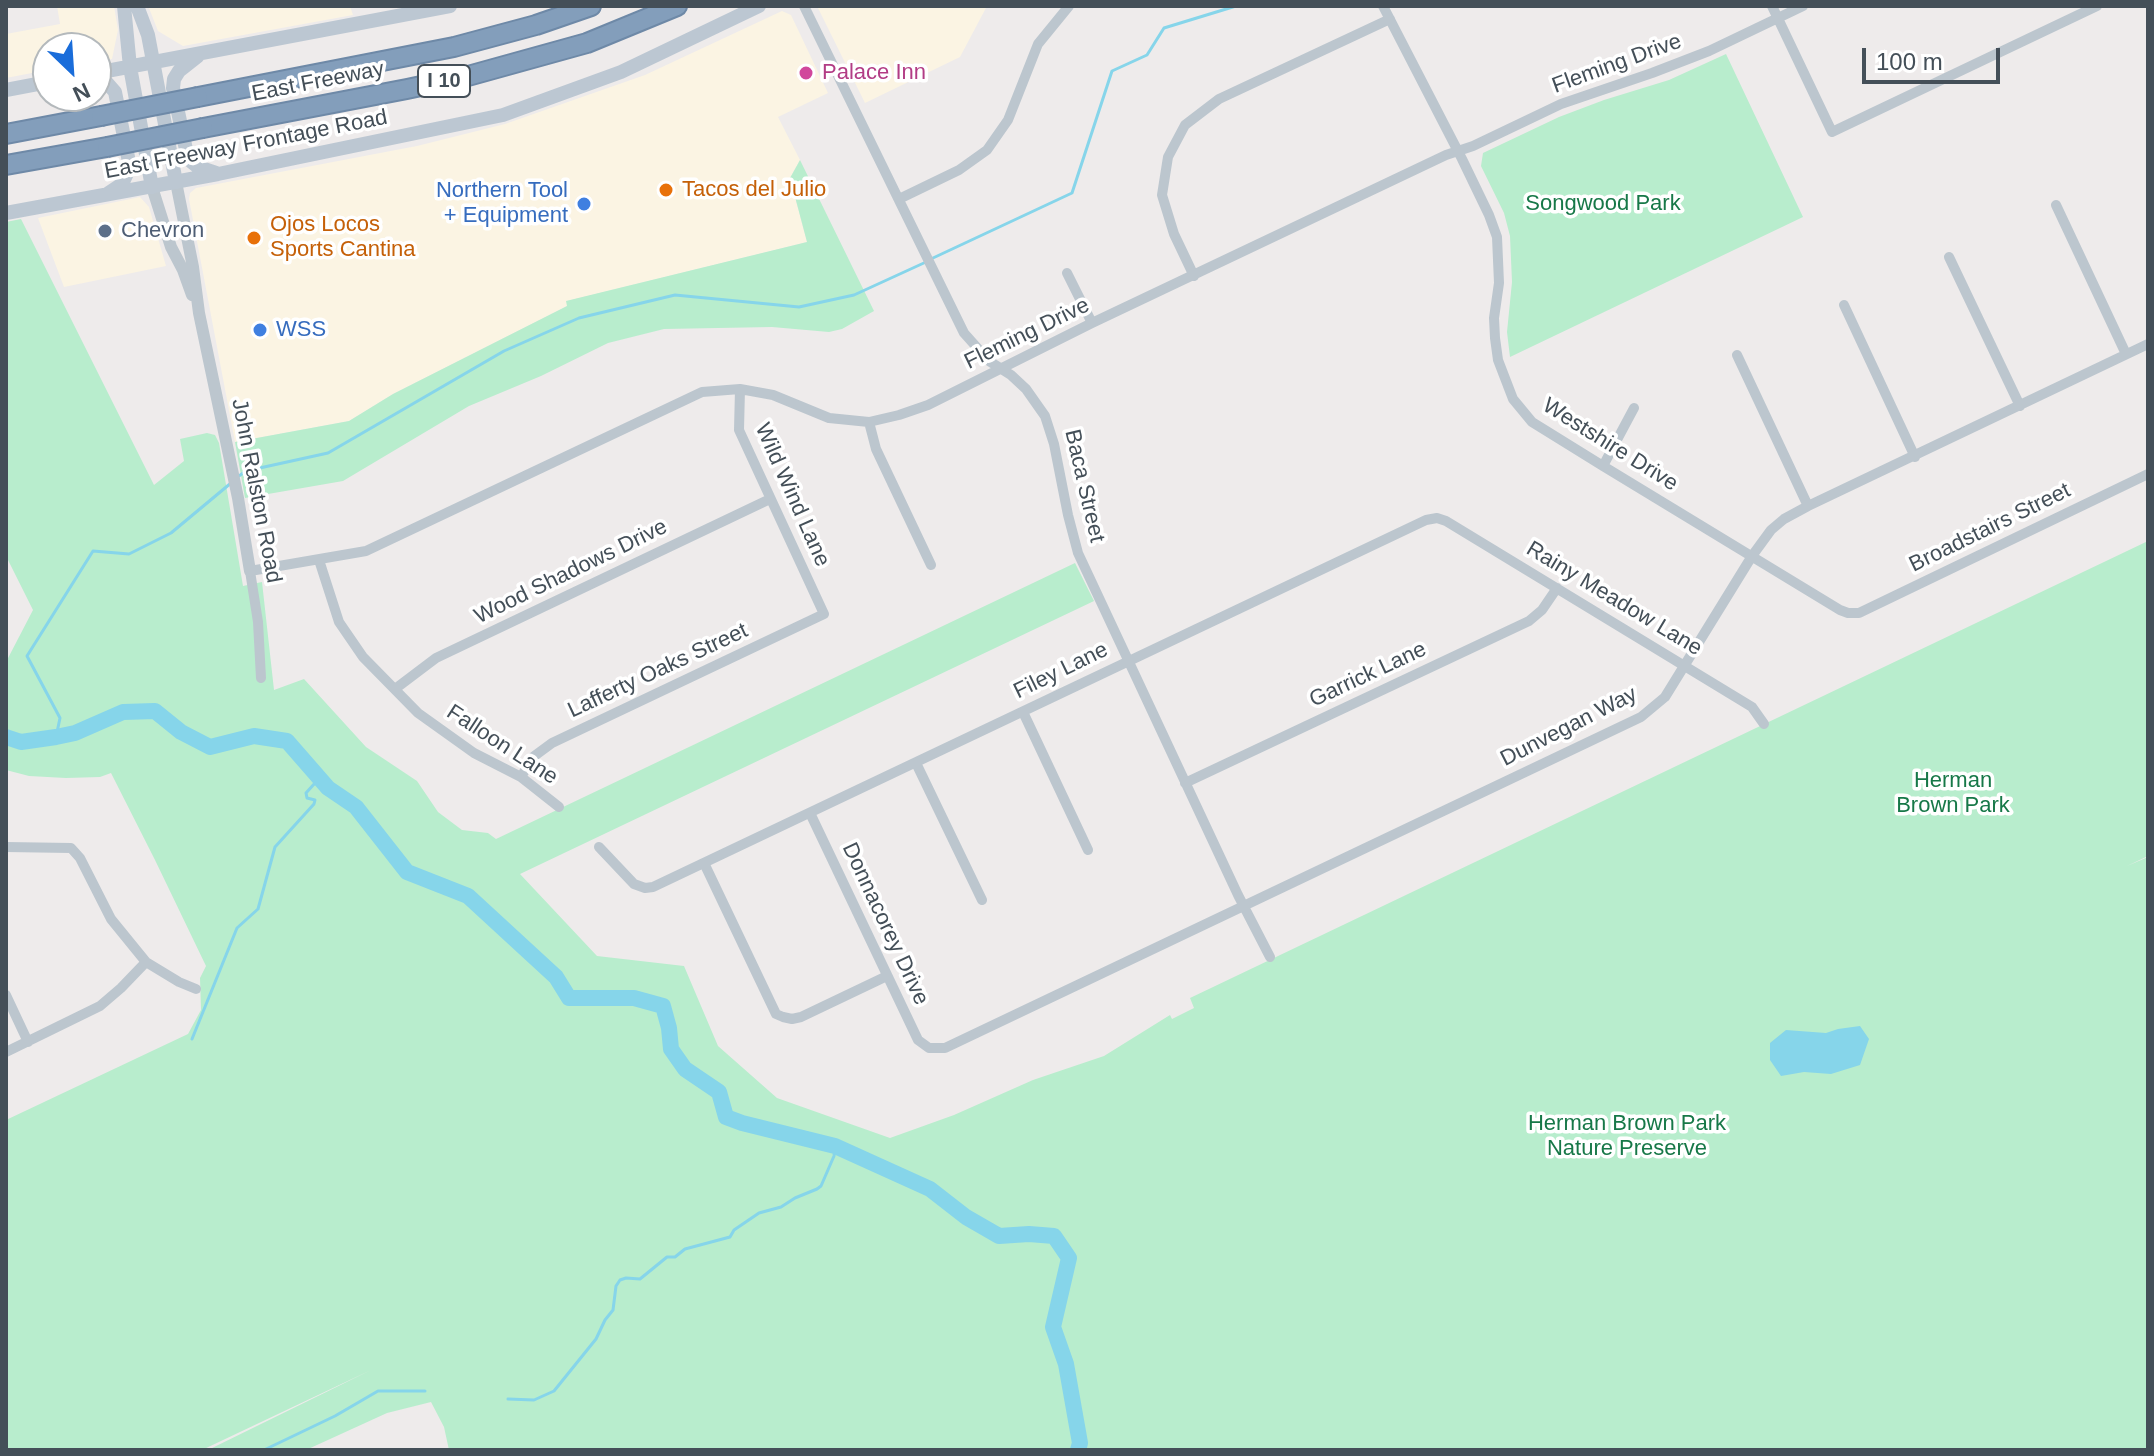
<!DOCTYPE html>
<style>
body{margin:0}
#map{position:relative;width:2154px;height:1456px;overflow:hidden;background:#eeebeb;font-family:Helvetica,sans-serif}
canvas{display:block}
.frame{position:absolute;inset:0;border:8px solid #444f58;pointer-events:none}
.north{position:absolute;left:32px;top:32px;width:80px;height:80px;box-sizing:border-box;background:#fff;border:2px solid #b4b9bc;border-radius:50%;rotate:155deg;font-size:22px;font-weight:700;line-height:32px;text-align:center;color:#444f58}
.north::after{content:'';display:block;margin:auto;width:28px;height:36px;background:#1a6dda;clip-path:polygon(50% 0,100% 100%,50% 72%,0 100%)}
.scale{position:absolute;left:1862px;top:48px;width:138px;height:36px;box-sizing:border-box;border:4px solid #444f58;border-top:0;padding-left:10px;font-size:24px;line-height:28px;white-space:nowrap;color:#444f58;-webkit-text-stroke:6px #fff;paint-order:stroke}
</style>
<div id="map">
<canvas width="2154" height="1456"></canvas>
<div class="frame"></div>
<div class="north">N</div>
<div class="scale">100 m</div>
</div>
<script>
const g = document.querySelector('canvas').getContext('2d');
g.lineJoin = 'round';
function fillPath(path, color) { g.fillStyle = color; g.fill(path, 'evenodd'); }
const poly = rows => new Path2D(rows.map(r => 'M' + r).join(''));
function trace(path, color, width, dash) { g.strokeStyle = color; g.lineWidth = width; g.lineCap = dash ? 'butt' : 'round'; g.setLineDash(dash || []); g.stroke(path); }
function drawText(font, color, halo, rows, align = 'center') {
  g.font = font + ' Helvetica,sans-serif'; g.lineWidth = 7; g.setLineDash([]); g.textBaseline = 'middle'; g.strokeStyle = halo; g.fillStyle = color; for (const [text, x, y, turn = 0] of rows) {
    g.save(); g.translate(x, y); g.rotate((+turn || 0) * Math.PI / 180); g.textAlign = isNaN(turn) ? turn : align; if (halo) g.strokeText(text, 0, 0); g.fillText(text, 0, 0); g.restore();
  }
}
fillPath(poly([
 [57,6,114,6,118,30,112,59,96,62,96,48,48,48,48,70,6,78,6,34,60,24],
 [158,6,350,6,353,15,183,46,158,31,149,8],
 [817,6,987,6,960,57,865,103],
 [782,11,791,15,828,93,778,117,800,160,790,178,807,242,567,301,567,306,393,394,349,421,235,442,189,199,190,193,196,188,417,146,505,124,645,75],
 [140,197,149,207,166,266,64,287,38,218]
]), '#fbf4e3');
fillPath(poly([
 [1726,54,1803,217,1510,357,1507,332,1512,282,1510,236,1504,213,1481,166,1483,153,1559,117,1604,100,1669,80],
 [800,160,874,311,842,329,829,332,772,327,664,329,608,343,541,376,469,406,343,481,245,498,235,442,349,421,393,394,567,306,566,301,807,242,790,178],
 [21,219,154,485,184,461,180,439,207,433,215,435,219,443,243,586,262,582,274,690,304,679,366,747,417,781,438,812,462,830,488,833,496,839,1075,563,1094,601,520,874,597,956,684,966,718,1046,777,1098,890,1138,954,1115,1033,1080,1104,1056,1170,1015,1172,1019,1194,1008,1190,998,2148,541,2148,856,2127,866,2148,857,2148,1450,449,1450,444,1427,431,1402,387,1413,306,1450,208,1450,371,1370,202,1450,6,1450,6,1120,188,1034,201,1010,200,978,206,966,155,860,111,773,100,777,66,778,29,776,6,770,6,662,33,610,6,556,6,222]
]), '#b8edcd');
fillPath(poly([
 [1860,1026,1869,1039,1860,1065,1831,1074,1804,1072,1781,1076,1770,1060,1770,1043,1786,1030,1826,1033,1838,1029]
]), '#86d5ea');
trace(poly([
 [933,258,1072,193,1112,71,1147,55,1164,28,1236,6],
 [236,478,246,471,328,453,504,351,579,318,675,295,799,307,854,295,926,262],
 [56,737,60,718,27,656,93,551,129,554,171,533,231,483],
 [192,1039,237,928,258,909,275,847,314,804,315,800,307,798,306,793,315,783,318,776],
 [508,1399,534,1400,554,1391,596,1339,605,1320,613,1310,616,1286,620,1280,626,1278,640,1279,667,1257,675,1257,685,1249,730,1237,734,1230,759,1213,781,1207,795,1198,817,1189,821,1186,834,1156,835,1146],
 [264,1450,335,1416,378,1391,425,1391]
]), '#86d5ea', 3);
trace(poly([
 [6,737,21,742,56,737,75,733,123,712,155,711,181,732,210,747,254,736,287,741,328,788,356,807,407,872,468,896,556,977,569,998,634,998,663,1006,669,1028,671,1049,685,1069,719,1092,726,1117,742,1123,835,1146,930,1189,966,1217,999,1236,1029,1234,1054,1236,1069,1258,1053,1327,1066,1364,1080,1443,1078,1450]
]), '#86d5ea', 16);
const motorway = poly([
 [198,97,454,47,536,25,591,6],
 [203,128,407,89,468,76,587,43,677,6],
 [6,134,101,116],
 [6,165,107,147]
]);
trace(motorway, '#6e89a7', 22);
trace(poly([
 [804,6,964,333,989,361,1011,375,1026,389,1045,416,1054,444,1068,515,1078,553,1238,895,1270,957],
 [1383,6,1462,159,1489,215,1497,237,1499,283,1494,318,1495,338,1498,360,1513,399,1532,422,1603,466,1840,610,1848,613,1859,613,2148,474],
 [1772,6,1832,132,2097,6],
 [899,199,959,170,987,150,1008,120,1038,44,1069,6],
 [2056,205,2126,354],
 [1949,257,2020,406],
 [1067,273,1092,323],
 [1194,276,1174,234,1162,195,1168,157,1185,125,1219,99,1390,19],
 [1844,305,1915,457],
 [1737,355,1808,506],
 [869,422,876,449,931,565],
 [1603,466,1634,408],
 [319,560,339,622,363,657,418,713,474,753,521,777,559,807],
 [261,678,258,622,250,571,366,551,702,392,740,389,773,395,829,418,869,422,899,415,928,405,1092,323,1446,155,1473,146,1561,104,1652,73,1709,51,1803,6],
 [395,689,436,658,770,499],
 [1023,712,1088,850],
 [916,763,982,900],
 [521,777,533,757,552,743,824,614,739,430,740,389],
 [1185,783,1529,621,1542,610,1557,588],
 [810,813,918,1040,929,1048,945,1048,1641,717,1665,697,1752,556,1771,530,1784,519,1808,506,2148,344],
 [6,847,71,848,80,858,111,919,146,962,179,982,196,989],
 [599,847,634,884,645,888,653,887,1426,520,1437,518,1446,521,1752,707,1764,724],
 [704,863,776,1014,783,1017,792,1019,801,1017,887,976],
 [6,995,28,1042],
 [6,1052,100,1006,121,988,146,962]
]), '#bcc6ce', 10);
trace(poly([
 [176,182,193,267,199,313,238,498,250,571],
 [152,187,171,247,183,270,192,295]
]), '#bcc6ce', 12);
trace(poly([
 [124,6,130,67,152,187],
 [137,6,148,35,176,182],
 [198,56,179,71,174,79,173,88,188,159,198,167,216,173],
 [96,73,450,6],
 [96,80,108,84,115,92,130,167,122,184,107,194],
 [6,90,48,82],
 [6,213,218,174,503,115,621,72,759,6]
]), '#bcc7d2', 14);
trace(motorway, '#839ebb', 18);
const motorwayBridge = poly([
 [101,116,198,97],
 [107,147,203,128]
]);
trace(motorwayBridge, '#6e89a7', 22, []);
trace(motorwayBridge, '#839ebb', 18);
for (const [x, y, r, color] of [
 [806,73,8,"#d1479c"],
 [666,190,8,"#e8710a"],
 [584,204,8,"#3f7fe0"],
 [105,231,8,"#5c6f8a"],
 [254,238,8,"#e8710a"],
 [260,330,8,"#3f7fe0"]
]) { const dot = new Path2D(); dot.arc(x, y, r, 0, 2 * Math.PI); g.fillStyle = color; g.fill(dot); trace(dot, '#fff', 3); }
for (const [x, y, w] of [
 [444,81,52]
]) { const box = new Path2D(); box.roundRect(x - w / 2, y - 16, w, 32, 6); g.fillStyle = '#fff'; g.fill(box); trace(box, '#444f58', 2); }
drawText('bold 20px', '#444f58', null, [
 ["I 10",444,81]
]);
drawText('22px', '#444f58', '#fff', [
 ["Fleming Drive",1617,64,-20],
 ["East Freeway",318,82,-11],
 ["East Freeway Frontage Road",246,145,-11],
 ["Fleming Drive",1027,334,-26],
 ["Westshire Drive",1610,445,32],
 ["Baca Street",1084,486,77],
 ["John Ralston Road",256,491,79],
 ["Wild Wind Lane",792,495,66],
 ["Broadstairs Street",1990,528,-26],
 ["Wood Shadows Drive",571,572,-26],
 ["Rainy Meadow Lane",1614,599,31],
 ["Lafferty Oaks Street",658,671,-25],
 ["Filey Lane",1061,671,-26],
 ["Garrick Lane",1368,675,-25],
 ["Dunvegan Way",1569,727,-27],
 ["Falloon Lane",502,745,33],
 ["Donnacorey Drive",885,924,65]
]);
drawText('22px', '#b23c85', '#fff', [
 ["Palace Inn",822,73]
], 'left');
drawText('22px', '#c56008', '#fff', [
 ["Tacos del Julio",682,190],
 ["Ojos Locos",270,225],
 ["Sports Cantina",270,250]
], 'left');
drawText('22px', '#366cbe', '#fff', [
 ["Northern Tool",568,191],
 ["+ Equipment",568,216],
 ["WSS",276,330,"left"]
], 'right');
drawText('22px', '#177848', '#fff', [
 ["Songwood Park",1603,204],
 ["Herman",1953,781],
 ["Brown Park",1953,806],
 ["Herman Brown Park",1627,1124],
 ["Nature Preserve",1627,1149]
]);
drawText('22px', '#4e5e75', '#fff', [
 ["Chevron",121,231]
], 'left');
</script>
